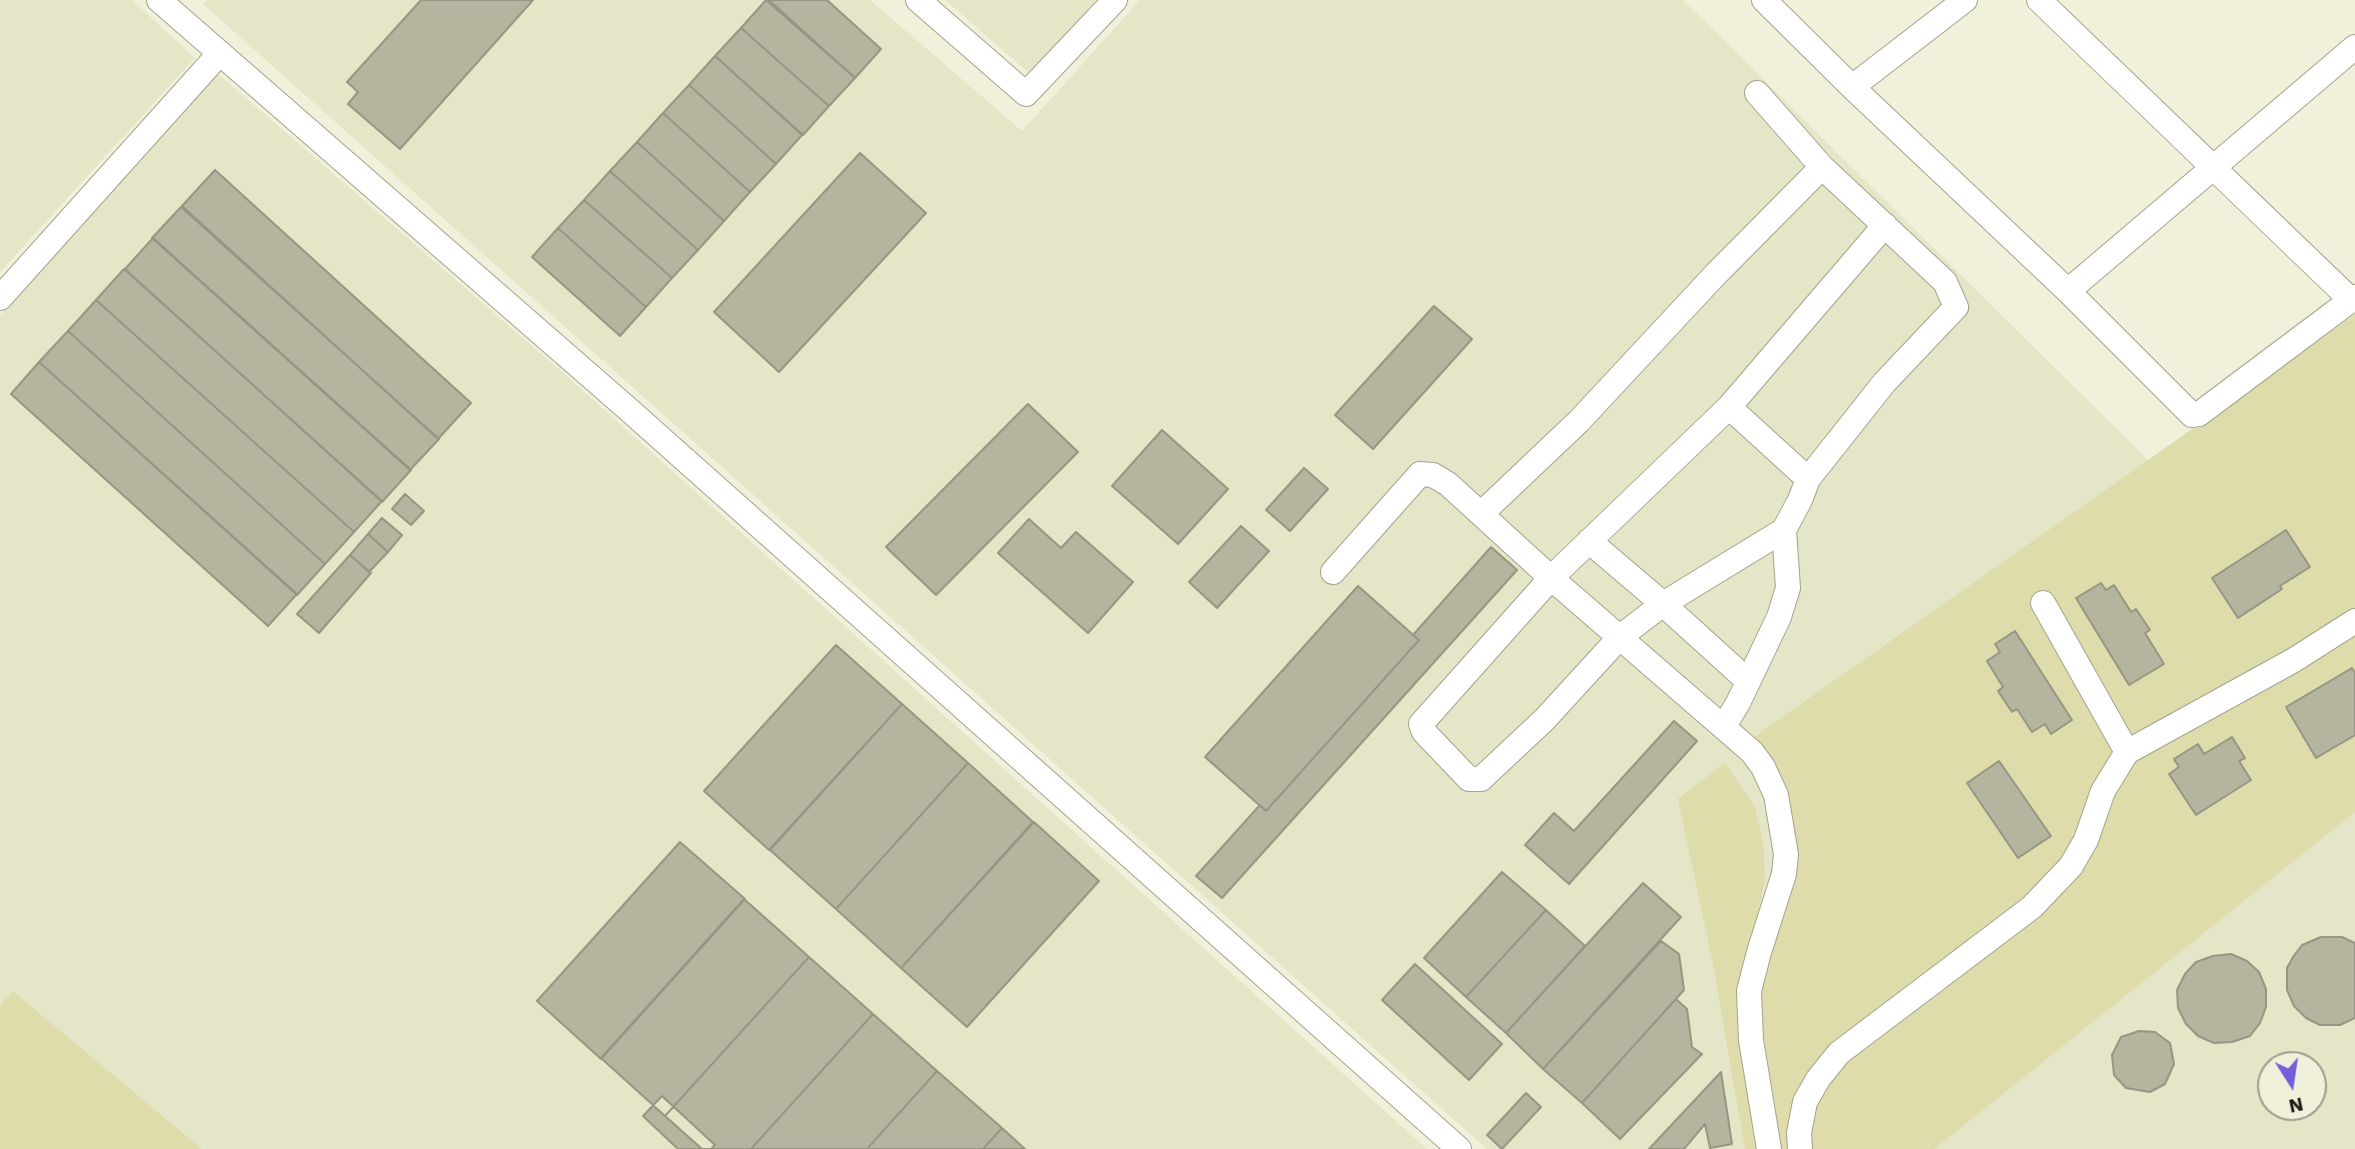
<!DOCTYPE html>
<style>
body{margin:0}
#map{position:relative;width:2355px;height:1149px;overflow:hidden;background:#f1f1db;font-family:"Work Sans",sans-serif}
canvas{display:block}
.north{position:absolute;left:2257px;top:1051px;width:70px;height:70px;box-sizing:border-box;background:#f1f1db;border:2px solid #9c9c8c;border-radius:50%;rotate:168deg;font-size:19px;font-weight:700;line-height:28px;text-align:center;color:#1d1d16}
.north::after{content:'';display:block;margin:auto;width:24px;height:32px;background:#735fd9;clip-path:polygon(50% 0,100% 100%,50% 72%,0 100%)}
</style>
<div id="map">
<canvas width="2355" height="1149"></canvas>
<div class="north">N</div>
</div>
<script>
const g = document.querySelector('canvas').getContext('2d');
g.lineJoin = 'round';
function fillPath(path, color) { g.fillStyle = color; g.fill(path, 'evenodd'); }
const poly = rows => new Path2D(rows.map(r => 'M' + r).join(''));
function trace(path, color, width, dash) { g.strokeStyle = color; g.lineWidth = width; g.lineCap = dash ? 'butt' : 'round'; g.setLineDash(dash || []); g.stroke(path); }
fillPath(poly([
 [0,0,132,0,195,58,0,272],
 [207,0,870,0,1022,131,1140,0,1683,0,2148,460,2355,313,2355,1149,1487,1149,203,4],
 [2271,1065,2313,1065,2313,1107,2271,1107],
 [945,0,1097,0,1029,73],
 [217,73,562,372,1427,1149,202,1149,14,992,0,1006,0,315]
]), '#e5e5c8');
fillPath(poly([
 [2355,315,2355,812,1934,1149,1774,1149,1757,996,1784,887,1751,739],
 [1725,763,1755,807,1763,842,1765,878,1755,929,1741,1048,1756,1149,1745,1149,1713,964,1678,799],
 [13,991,202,1149,0,1149,0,1006]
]), '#dddcaa');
const building = poly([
 [421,0,533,0,400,149,348,104,358,92,347,82,421,0],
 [766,0,855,78,829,106,741,28,766,0],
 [769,0,827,0,881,49,855,78,769,0],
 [741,28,829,106,803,135,715,56,741,28],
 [715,56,802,135,776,164,689,85,715,56],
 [689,85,776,164,750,192,663,113,689,85],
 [663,113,750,192,724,221,637,142,663,113],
 [637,142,724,221,698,250,610,171,637,142],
 [860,153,926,213,779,372,714,312,860,153],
 [215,170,471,403,438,439,182,206,215,170],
 [610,171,698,250,672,278,584,200,610,171],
 [584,200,672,278,646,307,558,228,584,200],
 [181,207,439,439,410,470,152,238,181,207],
 [558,228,646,307,620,336,532,257,558,228],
 [153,238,411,470,382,502,125,269,153,238],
 [124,269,382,501,354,532,96,300,124,269],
 [96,300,354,532,325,564,68,331,96,300],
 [1434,306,1472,339,1373,449,1335,415,1434,306],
 [68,331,325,564,297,595,39,362,68,331],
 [39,362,297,594,268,626,11,394,39,362],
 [1028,404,1078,452,936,595,886,547,1028,404],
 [1162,430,1228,489,1178,544,1112,486,1162,430],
 [1304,468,1328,489,1290,531,1266,510,1304,468],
 [405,494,424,511,411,525,392,509,405,494],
 [382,518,402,535,388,552,368,534,382,518],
 [1029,519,1061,548,1076,532,1133,582,1088,633,998,553,1029,519],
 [1241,526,1269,551,1217,608,1189,582,1241,526],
 [2286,530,2310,567,2280,586,2282,589,2238,618,2212,578,2286,530],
 [368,534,388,552,369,572,350,555,368,534],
 [1491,547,1517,570,1222,898,1196,876,1260,805,1266,811,1419,640,1413,635,1491,547],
 [350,555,371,573,319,633,297,614,350,555],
 [2101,583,2106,590,2114,585,2131,612,2136,609,2150,630,2145,633,2164,664,2129,685,2076,598,2101,583],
 [1358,586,1419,640,1266,811,1205,757,1358,586],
 [2015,631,2072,720,2051,734,2045,724,2032,732,2017,709,2012,712,1998,691,2003,687,1987,661,2000,652,1995,644,2015,631],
 [836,645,902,704,769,850,704,791,836,645],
 [2352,668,2355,673,2355,735,2316,758,2286,707,2352,668],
 [902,704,968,763,836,909,770,850,902,704],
 [1674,721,1697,741,1569,884,1525,845,1554,813,1574,831,1674,721],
 [2232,737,2245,758,2239,761,2251,780,2196,815,2169,774,2179,767,2174,759,2198,744,2204,754,2232,737],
 [1999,761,2051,836,2018,858,1967,783,1999,761],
 [968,763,1033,822,901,968,836,909,968,763],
 [1034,822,1099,881,967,1027,901,968,1034,822],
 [680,842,745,899,601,1059,537,1001,680,842],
 [1502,872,1546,910,1466,997,1424,958,1502,872],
 [1643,883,1681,917,1543,1069,1506,1033,1643,883],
 [744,899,809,957,665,1116,601,1058,744,899],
 [1546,910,1585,946,1506,1033,1466,997,1546,910],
 [2321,937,2342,937,2355,943,2355,1018,2340,1025,2320,1025,2306,1018,2294,1006,2287,990,2287,968,2293,957,2302,945,2321,937],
 [1661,941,1679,954,1684,990,1582,1103,1543,1069,1661,941],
 [2231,954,2247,961,2259,972,2266,989,2266,1007,2260,1023,2250,1036,2232,1042,2214,1043,2198,1036,2186,1024,2178,1008,2177,990,2185,974,2196,962,2213,956,2231,954],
 [809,957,873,1014,751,1149,702,1149,665,1116,809,957],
 [1415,964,1502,1044,1469,1080,1382,1000,1415,964],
 [1676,999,1687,1009,1692,1047,1702,1054,1620,1139,1582,1103,1676,999],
 [873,1014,937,1071,867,1149,751,1149,873,1014],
 [2139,1031,2155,1032,2170,1043,2174,1064,2165,1084,2150,1092,2126,1088,2114,1075,2112,1055,2121,1037,2139,1031],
 [937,1071,1002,1128,983,1149,867,1149,937,1071],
 [1721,1072,1732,1144,1710,1148,1705,1124,1684,1149,1649,1149,1721,1072],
 [1526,1093,1541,1107,1502,1149,1487,1135,1526,1093],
 [662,1096,715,1145,711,1149,678,1149,643,1116,662,1096],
 [1002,1128,1025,1149,983,1149,1002,1128]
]);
fillPath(building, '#b4b49f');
trace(building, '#969682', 2);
const minor = poly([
 [159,0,628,409,1459,1149],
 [918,0,1026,94,1115,0],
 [1764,0,1852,87,2068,291,2192,415,2199,414,2355,297],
 [2039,0,2351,300],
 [1852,87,1965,0],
 [2068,291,2355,47],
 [0,298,220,53],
 [1729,407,1808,479],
 [1481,514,1579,421,1715,275,1822,167],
 [1784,530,1663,604,1620,637,1545,719,1481,779,1469,779,1424,732,1421,724,1551,578,1729,407,1885,225],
 [1589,541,1663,604,1748,681],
 [1333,572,1420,474,1433,475,1448,484,1551,578,1752,752,1763,767,1776,795,1786,854,1784,874,1759,952,1749,991,1751,1040,1769,1149],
 [2043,603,2127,752],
 [1724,726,1738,703,1779,617,1788,588,1784,530,1800,500,1808,479,1884,383,1956,307,1945,282,1822,167,1757,93],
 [1800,1149,1799,1133,1805,1102,1818,1079,1839,1053,2032,907,2071,866,2086,840,2103,791,2127,752,2294,660,2355,621]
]);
trace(minor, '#a3a38e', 26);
trace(minor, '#fff', 24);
</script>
